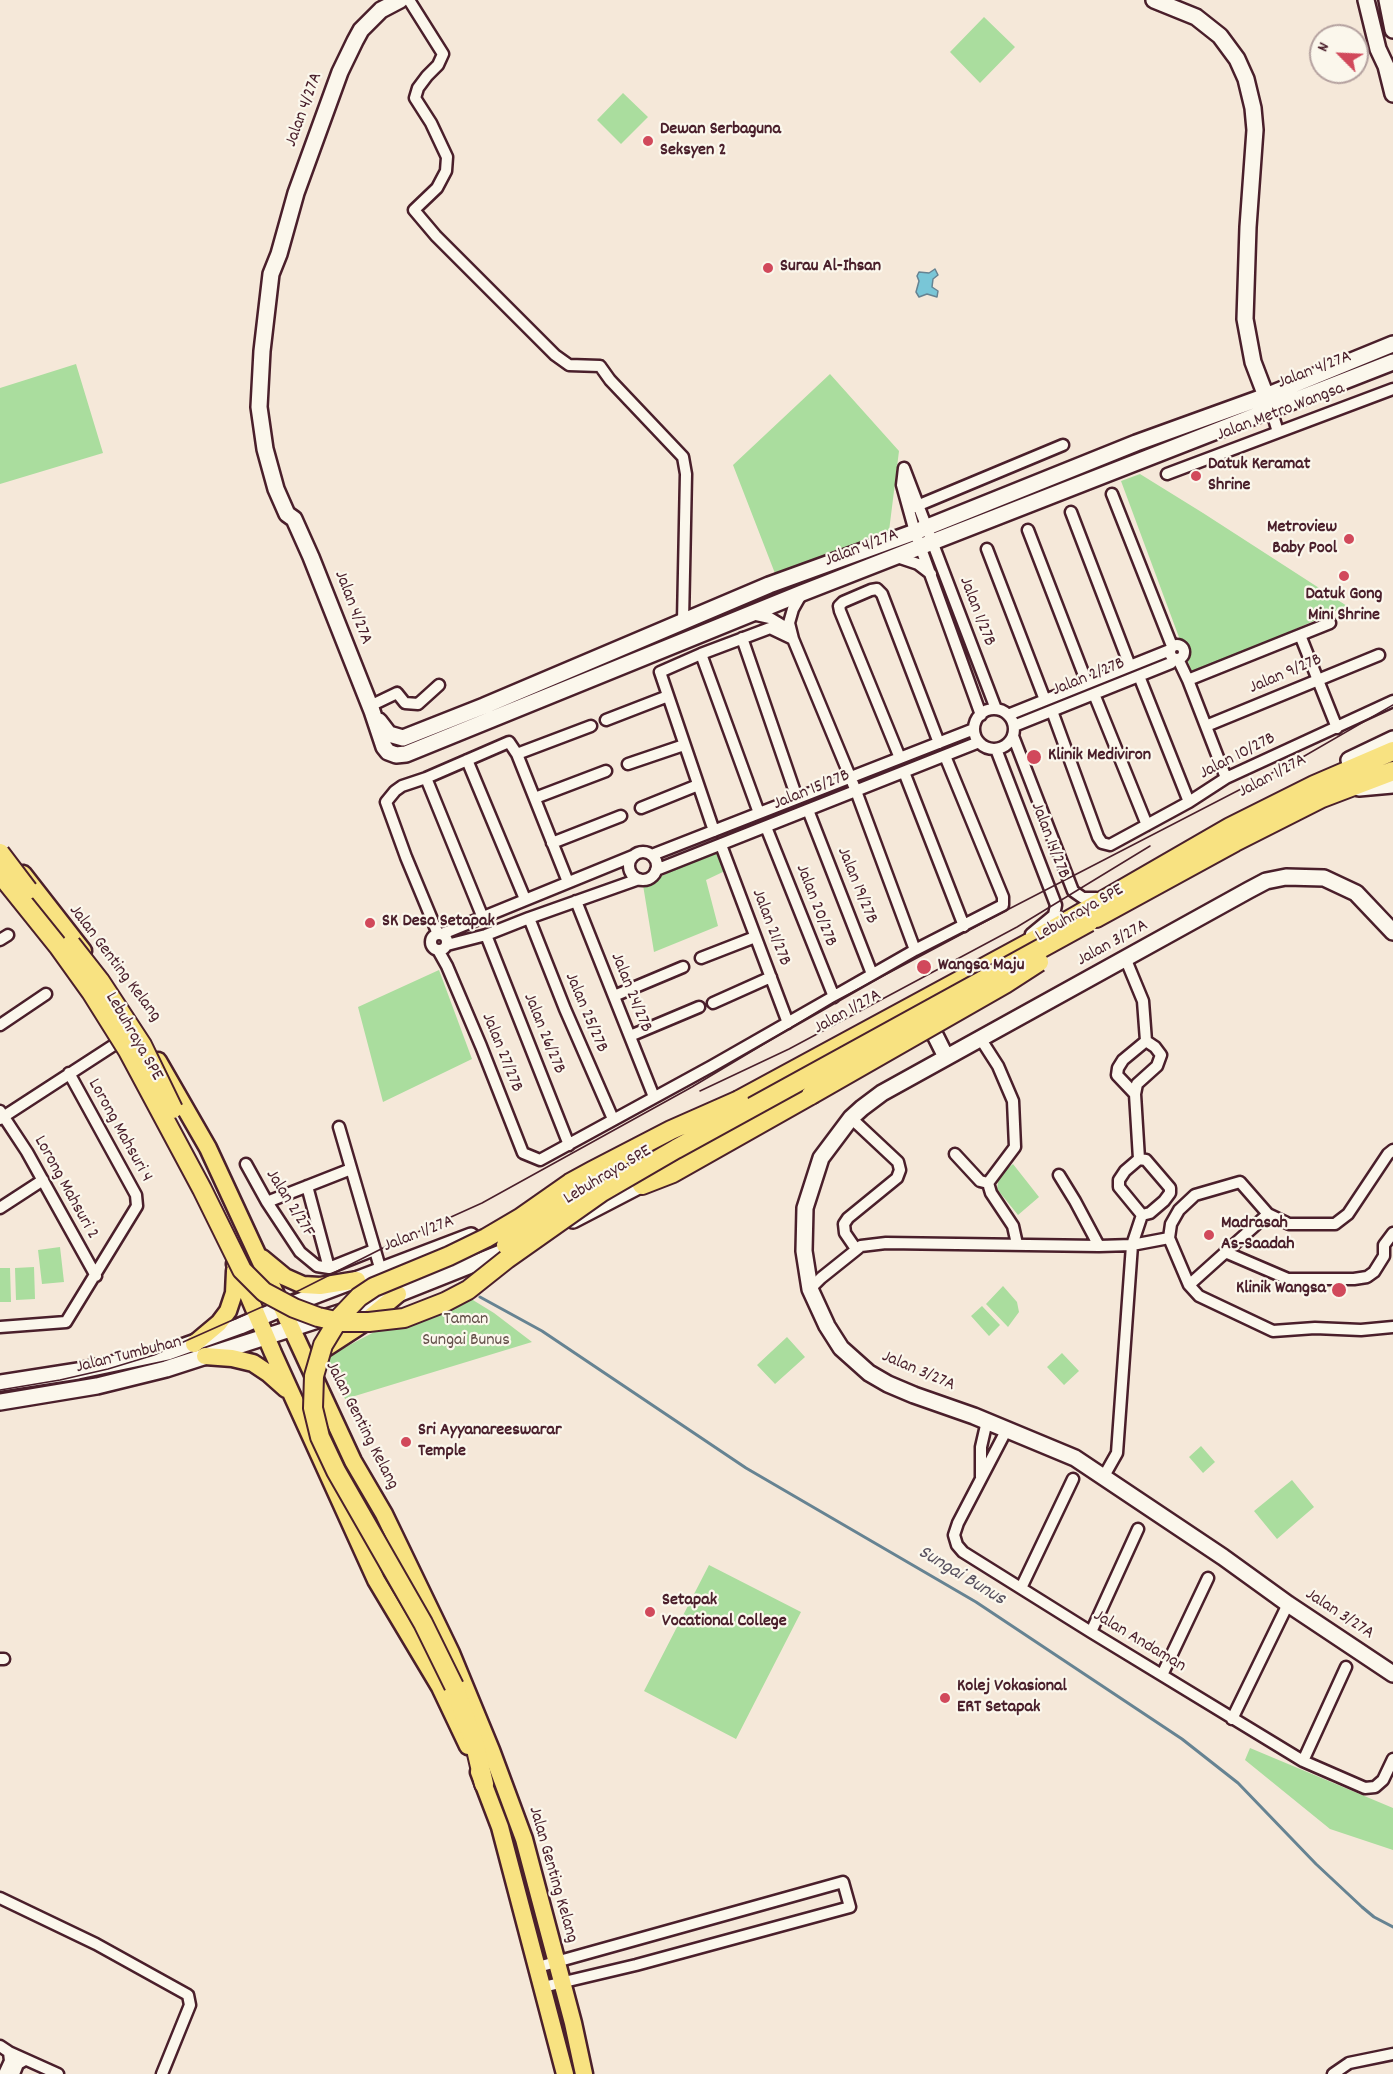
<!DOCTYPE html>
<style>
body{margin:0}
#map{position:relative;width:1393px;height:2074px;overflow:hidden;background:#f5e8d9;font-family:Dekko,sans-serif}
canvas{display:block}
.north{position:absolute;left:1309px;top:24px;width:60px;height:60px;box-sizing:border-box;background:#fbf7ec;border:2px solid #b4a19f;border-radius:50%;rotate:294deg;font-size:16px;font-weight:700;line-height:24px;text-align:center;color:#4a1f2b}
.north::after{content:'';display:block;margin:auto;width:21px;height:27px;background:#d1495b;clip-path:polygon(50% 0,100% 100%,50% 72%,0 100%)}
</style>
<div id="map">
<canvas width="1393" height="2074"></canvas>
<div class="north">N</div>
</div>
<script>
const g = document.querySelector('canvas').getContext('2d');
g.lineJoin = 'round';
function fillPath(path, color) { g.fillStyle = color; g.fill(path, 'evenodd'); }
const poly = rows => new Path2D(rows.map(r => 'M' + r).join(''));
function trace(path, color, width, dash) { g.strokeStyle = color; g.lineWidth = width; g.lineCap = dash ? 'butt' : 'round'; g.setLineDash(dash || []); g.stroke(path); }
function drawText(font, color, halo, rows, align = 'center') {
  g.font = font + ' Dekko,sans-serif'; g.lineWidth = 4.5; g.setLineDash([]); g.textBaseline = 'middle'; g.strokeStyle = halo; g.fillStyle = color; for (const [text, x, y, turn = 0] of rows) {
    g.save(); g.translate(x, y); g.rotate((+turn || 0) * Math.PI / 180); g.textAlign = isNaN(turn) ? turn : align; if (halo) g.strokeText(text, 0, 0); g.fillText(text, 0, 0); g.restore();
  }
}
fillPath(poly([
 [984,17,1015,47,980,83,950,52],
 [623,93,648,117,621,144,597,120],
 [76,364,103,453,0,484,0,388],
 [830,374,899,451,889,531,776,576,733,465],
 [1140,474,1203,513,1347,606,1193,675,1121,481],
 [720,848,727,870,706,880,718,926,654,952,643,885],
 [439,970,472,1059,383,1102,358,1007],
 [1013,1164,1039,1197,1018,1215,997,1189,999,1176],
 [60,1247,64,1282,42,1284,38,1250],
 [34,1267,35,1299,16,1300,15,1268],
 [0,1268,10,1268,11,1302,0,1302],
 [1003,1286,1017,1302,1019,1312,1008,1327,986,1304],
 [468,1297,494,1313,532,1342,345,1399,323,1359,378,1330],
 [982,1306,1000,1325,989,1336,971,1316],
 [787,1337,805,1357,775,1384,757,1365],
 [1062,1353,1079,1371,1064,1385,1047,1367],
 [1201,1446,1215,1462,1203,1473,1189,1457],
 [1292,1480,1314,1507,1277,1539,1254,1511],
 [709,1565,801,1612,736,1739,644,1691],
 [1250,1748,1393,1808,1393,1850,1330,1829,1245,1760]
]), '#aadd9e');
const water = poly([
 [935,269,938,275,933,279,932,287,938,291,937,297,927,294,919,297,916,292,919,281,917,276,919,272,929,273,935,269]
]);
fillPath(water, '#79c6d7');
trace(water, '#668392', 1.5);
trace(poly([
 [480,1297,542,1331,746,1468,976,1602,1182,1739,1238,1783,1316,1864,1362,1907,1374,1917,1393,1927]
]), '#668392', 3);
const street = poly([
 [409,0,443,54,438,65,427,76,418,88,415,98,431,123,447,157,446,171,437,188,414,210,436,236,555,355,569,365,600,366,610,380,683,457,686,474,683,621],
 [1271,409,1278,432],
 [1167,474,1393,389],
 [1112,494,1172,646],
 [912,508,1063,445],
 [1071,512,1130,666],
 [1028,530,1087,683],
 [987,549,1045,700],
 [897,557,918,564,931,574],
 [802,593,793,609,789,623,793,639,856,791,915,950],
 [752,614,770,618,790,630],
 [1300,635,1337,728],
 [742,638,797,798],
 '1170 652a7 7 0 1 1 14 0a7 7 0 1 1-14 0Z',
 [701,654,759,813],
 [1178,659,1188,680,1226,778],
 [1139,676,1189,802],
 [1188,680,1330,623],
 [1094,694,1147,825],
 [370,706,397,693,405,703,418,704,439,685],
 '974 729a20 20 0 1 1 40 0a20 20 0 1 1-40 0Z',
 [1052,711,1098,837,1102,843,1110,845,1189,802,1226,778,1393,701],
 [981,715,915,532,902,485,904,468,996,709],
 [1008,715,1170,650],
 [606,720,668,696],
 [1014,726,1171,663,1174,659],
 [1206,726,1379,655],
 [1013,736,1073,891,1083,898,1096,898],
 [996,749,1056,905,1054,915,1031,934],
 [517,754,591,726],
 [900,758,840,611,839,606,843,602,871,590,877,589,882,594,939,743],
 [467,760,525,899],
 [628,764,684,745],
 [904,772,964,926],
 [426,778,483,918],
 [535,798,606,771],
 [641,808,698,785],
 [808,810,872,974],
 [766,827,834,997],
 [714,831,660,672,701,654,770,628,793,639],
 [552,843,621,816],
 [721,845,788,1023],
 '629 866a14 14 0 1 1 28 0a14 14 0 1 1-28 0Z',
 [652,855,974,729],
 [656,870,979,742],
 [576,901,654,1097],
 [529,918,565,1009,613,1119],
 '431 942a8 8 0 1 1 16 0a8 8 0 1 1-16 0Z',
 [438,934,406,857,386,802,395,791,402,786,426,778,509,742,517,754,568,882],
 [442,934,633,856],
 [486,935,569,1145],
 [0,940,8,935],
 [447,945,486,935,529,918,639,879],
 [438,950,447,966,481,1046,523,1153,540,1160,712,1066,915,950,1003,905,1003,897,945,756],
 [701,958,755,937],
 [1126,960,1143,1001,1146,1041],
 [614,996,683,967],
 [713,1003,771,977],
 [0,1025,46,994],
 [630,1036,699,1007],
 [980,1038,998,1066,1013,1101,1015,1147,988,1183,991,1193,1013,1226,1017,1244],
 [1135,1094,1117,1075,1118,1068,1123,1060,1146,1041,1155,1047,1161,1055,1157,1066,1137,1084,1135,1094,1139,1159],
 [0,1111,27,1152,96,1276],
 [851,1118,898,1162,900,1170,897,1178,848,1218,844,1224,845,1233,856,1249],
 [0,1119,117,1043],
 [339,1127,381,1271],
 [1393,1150,1388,1154,1348,1214,1335,1224,1289,1224,1268,1214,1240,1182,1195,1195,1179,1210,1171,1224,1169,1238,1189,1285,1199,1296,1273,1331,1315,1328,1361,1330,1393,1327],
 [955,1154,980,1181,988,1183],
 [1139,1159,1146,1160,1170,1188,1170,1193,1164,1201,1150,1213,1142,1215,1119,1187,1119,1180,1125,1171,1139,1159],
 [246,1164,267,1202,300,1252,317,1266,329,1268,374,1250],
 [1059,1175,1075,1201,1099,1246],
 [307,1186,329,1268],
 [267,1202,351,1169],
 [0,1208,43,1180],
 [1225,1252,1288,1279,1354,1279,1367,1277,1374,1272,1384,1256,1384,1245,1393,1233],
 [1189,1285,1268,1214],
 [810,1289,821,1278,861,1246,886,1243,1099,1246,1132,1245,1169,1238],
 [0,1327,66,1322,137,1206,136,1195,69,1073],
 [1007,1429,958,1523,954,1535,957,1545,963,1552,1091,1632,1303,1761,1365,1788,1375,1787,1383,1780,1393,1759],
 [1104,1476,1117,1453,1132,1245,1142,1215],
 [981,1477,981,1447,987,1421],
 [1021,1588,1073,1479],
 [1091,1632,1138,1529],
 [0,1659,4,1659],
 [1162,1675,1208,1578],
 [1232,1719,1288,1604],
 [1303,1761,1346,1667],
 [0,1898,96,1944,188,1995,190,2005,162,2074],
 [538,1967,843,1882,850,1907,636,1965,543,1987],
 [0,2046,9,2052,58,2074],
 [4,2074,10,2061,9,2052],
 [14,2074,18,2064,25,2060],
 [1333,2074,1349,2063,1393,2054]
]);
const secondary = poly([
 [400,0,381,10,361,30,355,41,340,72,296,193,279,254,271,274,262,351,259,407,265,449,276,489,287,514,294,519,311,557,372,711,384,747,388,752,396,755,406,754,802,593,1393,362],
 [1154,0,1196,17,1220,36,1237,59,1246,79,1253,108,1255,130,1248,227,1245,319,1253,362,1269,404],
 [1366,0,1378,49,1386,66,1393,94],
 [1387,0,1393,30],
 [379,721,389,734,403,738,484,706,769,585,915,532,1136,443,1266,396,1393,344],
 [1349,760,1393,739],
 [1359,788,1393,785],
 [1393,932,1356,893,1324,878,1286,877,1266,881,1249,890,882,1093,862,1108,851,1118,821,1158,805,1208,804,1251,810,1289,827,1326,841,1348,869,1373,888,1384,914,1395,974,1416,1075,1458,1223,1557,1288,1604,1393,1674],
 [917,1027,926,1029,935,1035,946,1057],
 [685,1157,741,1122],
 [573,1220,650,1180],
 [0,1383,78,1371,168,1352,240,1326,282,1308,471,1236],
 [0,1402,97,1386,166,1369,398,1294,516,1247]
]);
const primary = poly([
 [23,874,83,951],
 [158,1061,208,1148,353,1461,384,1514,451,1653,491,1750,524,1839,573,2023,584,2074],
 [262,1258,285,1277,303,1285,320,1286,357,1280],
 [235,1264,273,1353,376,1580,440,1687,468,1746],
 [194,1344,219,1323,228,1311,234,1293,235,1271],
 [321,1351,361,1325,398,1294],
 [205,1356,232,1358,253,1363,268,1373,286,1389],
 [479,1772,500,1827,565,2074]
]);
const highway = poly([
 [1096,918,1235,842,1322,798,1393,771],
 [739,1100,1029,943,1230,827,1314,785,1393,751],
 [642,1185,673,1173,811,1095],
 [454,1686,475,1745,484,1784]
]);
trace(street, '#4a1f2b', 15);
trace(secondary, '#4a1f2b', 20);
trace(primary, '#4a1f2b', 21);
trace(highway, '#4a1f2b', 22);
trace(street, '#fbf7ec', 10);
trace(secondary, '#fbf7ec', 15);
trace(primary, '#f8e281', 16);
trace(highway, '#f8e281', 18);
trace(poly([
 [700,1091,789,1049,1017,927,1150,846],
 [0,1390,60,1380,108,1369,154,1355,300,1290,389,1245,482,1203,692,1087,834,1002,1007,910,1301,758,1393,705]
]), '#4a1f2b', 1.5);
const highwayBridge = poly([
 [0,853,28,890],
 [0,874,58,946,91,992,128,1051,202,1189,242,1270,264,1292,294,1308,318,1317,340,1322,369,1322,404,1318,445,1302,468,1290,507,1259,602,1192,676,1149,1089,922],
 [71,944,100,981,142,1045,173,1109],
 [811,1095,1005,984,1039,962],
 [506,1245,567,1200,589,1187],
 [454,1686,423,1623,336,1471,320,1437,313,1408,314,1376,323,1345,340,1317,359,1297,374,1287,449,1256,486,1238,520,1218,570,1183,592,1171,671,1130,739,1100]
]);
trace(highwayBridge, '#4a1f2b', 22, []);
trace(highwayBridge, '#f8e281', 18);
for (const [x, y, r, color] of [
 [648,141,6,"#d1495b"],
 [768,268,6,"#d1495b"],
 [1196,476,6,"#d1495b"],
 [1349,539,6,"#d1495b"],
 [1344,576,6,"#d1495b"],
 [1034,757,8,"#d1495b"],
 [370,923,6,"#d1495b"],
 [924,967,8,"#d1495b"],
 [1209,1235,6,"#d1495b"],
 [1339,1290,8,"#d1495b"],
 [406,1442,6,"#d1495b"],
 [650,1612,6,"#d1495b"],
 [945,1698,6,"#d1495b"]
]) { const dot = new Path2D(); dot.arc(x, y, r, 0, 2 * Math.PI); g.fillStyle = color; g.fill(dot); trace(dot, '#fbf7ec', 2); }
drawText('18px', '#4a1f2b', '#fbf7ec', [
 ["Jalan 4/27A",305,110,-70],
 ["Jalan 4/27A",1315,371,-21],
 ["Jalan Metro Wangsa",1281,413,-21],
 ["Jalan 4/27A",862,549,-21],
 ["Jalan 4/27A",352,608,69],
 ["Jalan 1/27B",976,612,69],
 ["Jalan 9/27B",1286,675,-23],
 ["Jalan 2/27B",1089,678,-22],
 ["Jalan 10/27B",1238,757,-27],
 ["Jalan 1/27A",1273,777,-28],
 ["Jalan 15/27B",812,791,-22],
 ["Jalan 14/27B",1049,841,69],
 ["Jalan 19/27B",856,886,68],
 ["Jalan 20/27B",815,906,69],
 ["Lebuhraya SPE",1080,914,-30],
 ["Jalan 21/27B",770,928,69],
 ["Jalan 3/27A",1113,944,-29],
 ["Jalan Genting Kelang",114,964,53],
 ["Jalan 24/27B",630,993,68],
 ["Jalan 25/27B",585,1013,67],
 ["Jalan 1/27A",848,1013,-29],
 ["Jalan 26/27B",543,1034,68],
 ["Lebuhraya SPE",133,1037,60],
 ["Jalan 27/27B",501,1053,68],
 ["Lorong Mahsuri 4",119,1131,61],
 ["Lebuhraya SPE",608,1176,-31],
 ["Lorong Mahsuri 2",65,1188,61],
 ["Jalan 2/27F",289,1204,58],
 ["Jalan 1/27A",419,1235,-21],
 ["Jalan Tumbuhan",129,1356,-14],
 ["Jalan 3/27A",918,1372,23],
 ["Jalan Genting Kelang",361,1426,63],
 ["Jalan 3/27A",1339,1615,33],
 ["Jalan Andaman",1139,1642,31],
 ["Jalan Genting Kelang",552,1875,74]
]);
drawText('bold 18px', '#4a1f2b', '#fbf7ec', [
 ["Dewan Serbaguna",660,131],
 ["Seksyen 2",660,152],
 ["Surau Al-Ihsan",780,268],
 ["Datuk Keramat",1208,466],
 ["Shrine",1208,487],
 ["Metroview",1337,529,"right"],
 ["Baby Pool",1337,550,"right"],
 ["Datuk Gong",1344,596,"center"],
 ["Mini Shrine",1344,617,"center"],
 ["Klinik Mediviron",1048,757],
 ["SK Desa Setapak",382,923],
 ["Wangsa Maju",938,967],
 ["Madrasah",1221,1225],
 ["As-Saadah",1221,1246],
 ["Klinik Wangsa",1326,1290,"right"],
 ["Sri Ayyanareeswarar",418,1432],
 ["Temple",418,1453],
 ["Setapak",662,1602],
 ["Vocational College",662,1623],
 ["Kolej Vokasional",957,1688],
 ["ERT Setapak",957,1709]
], 'left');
drawText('18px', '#624e48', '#fbf7ec', [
 ["Taman",466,1321],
 ["Sungai Bunus",466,1342]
]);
drawText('italic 20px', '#58515f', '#fbf7ec', [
 ["Sungai Bunus",961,1577,31]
]);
</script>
